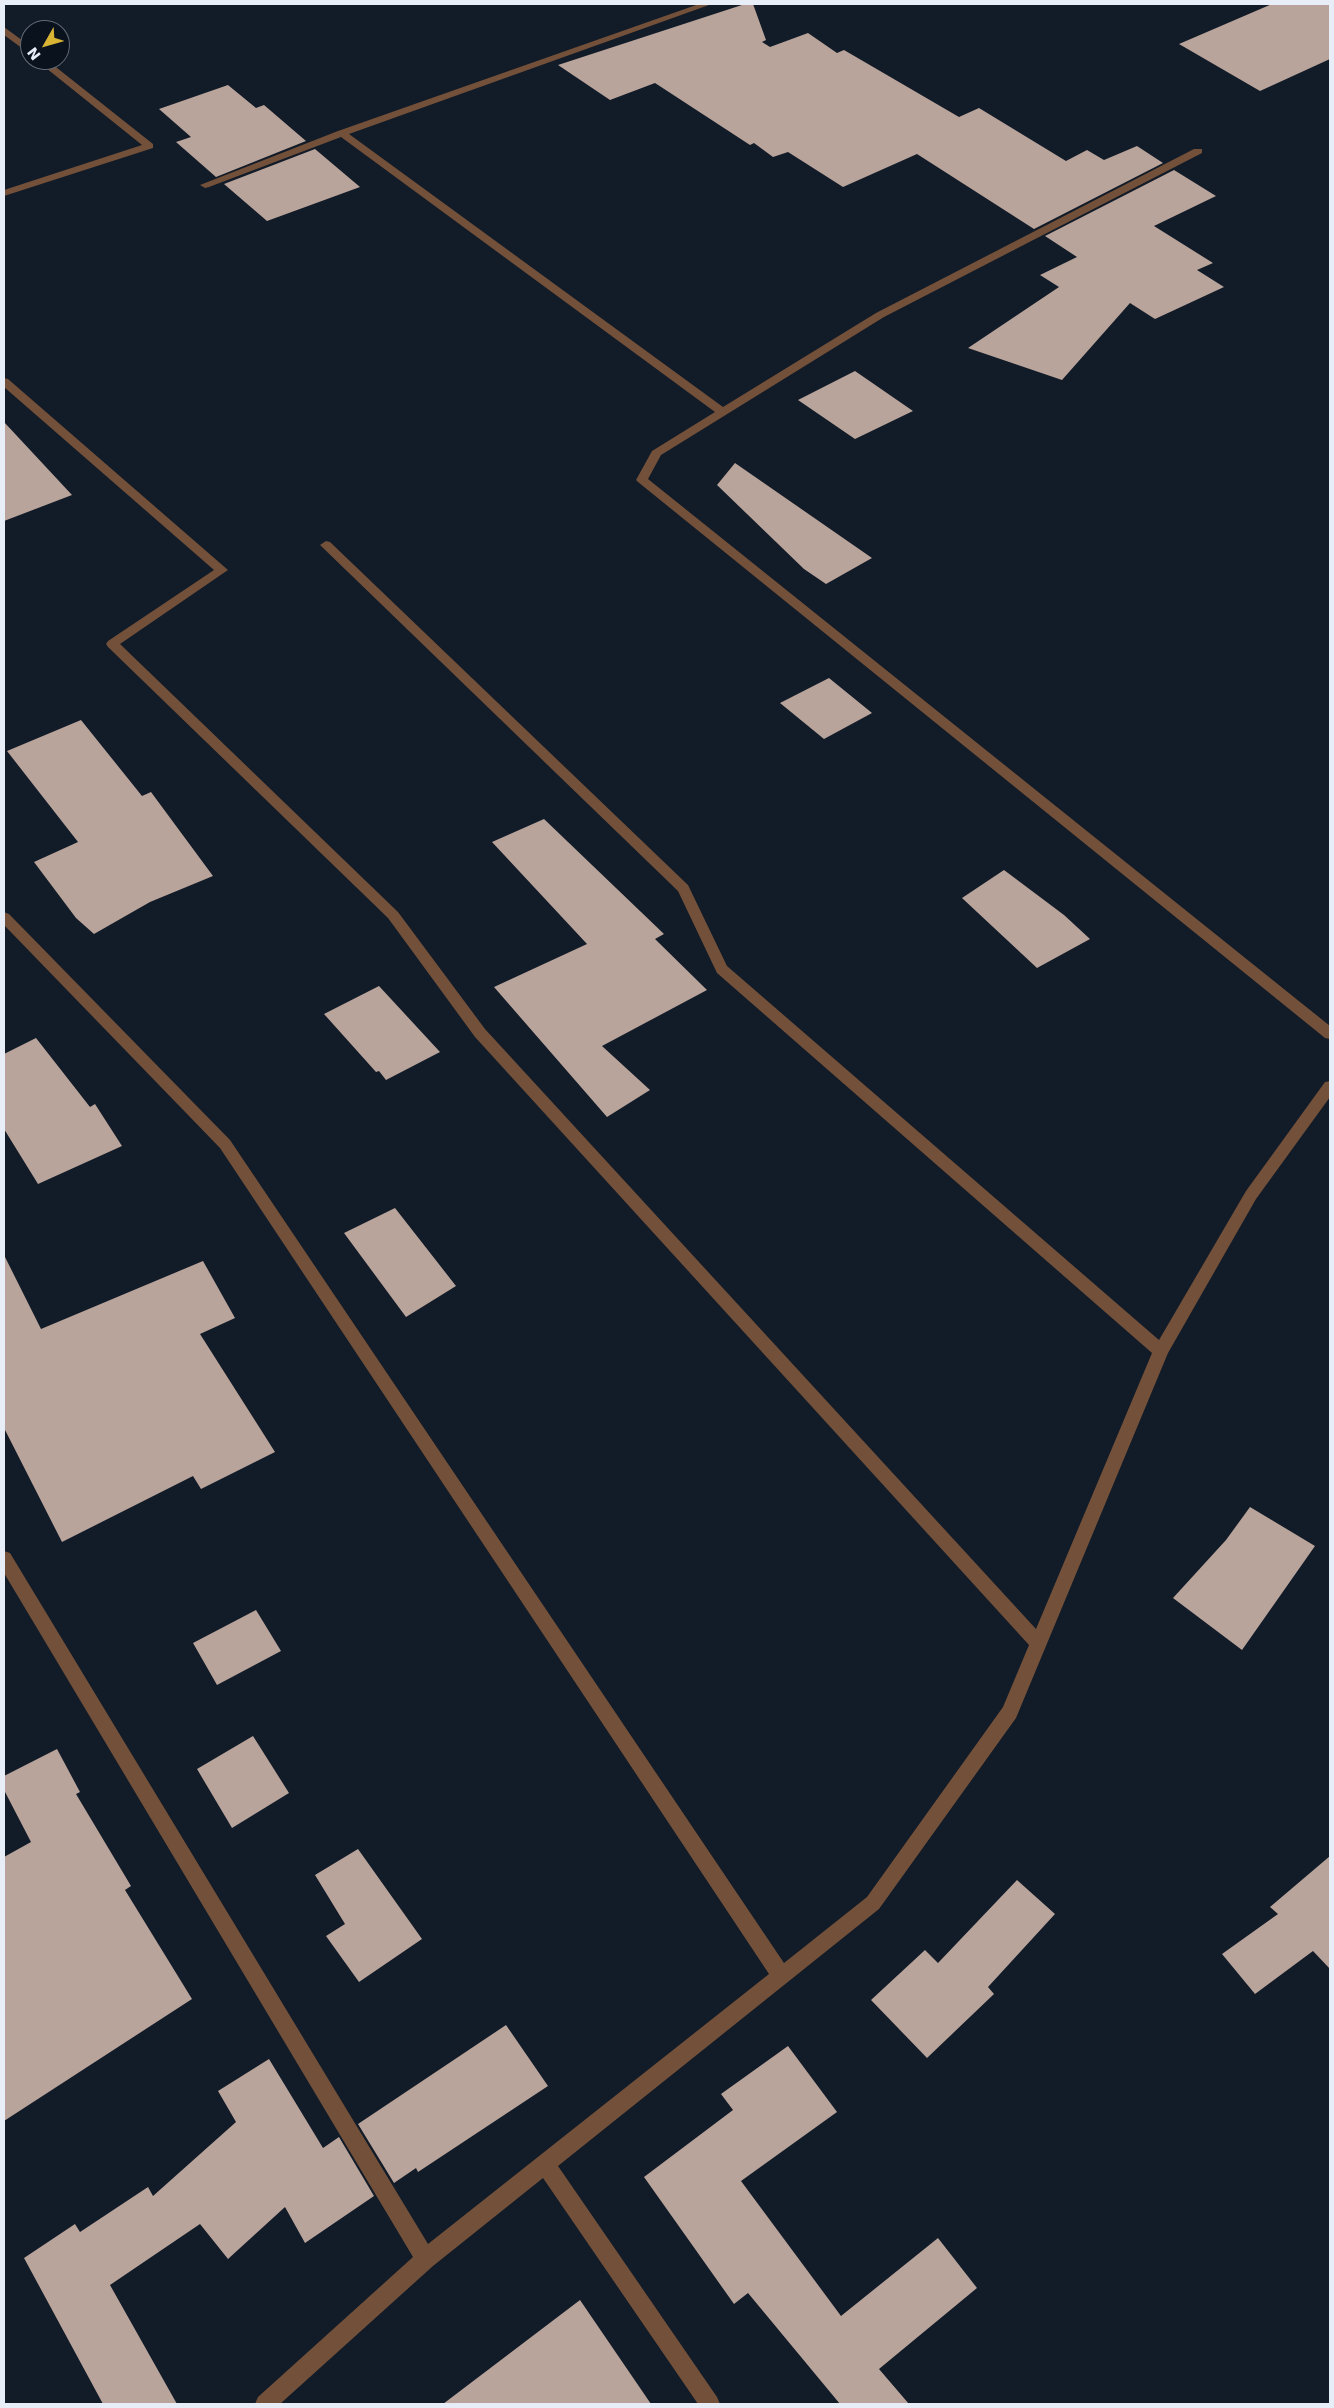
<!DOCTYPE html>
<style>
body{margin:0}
#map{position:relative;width:1334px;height:2408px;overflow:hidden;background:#121b28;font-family:"DejaVu Sans",sans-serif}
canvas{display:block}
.frame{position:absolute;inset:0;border:5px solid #e8eef8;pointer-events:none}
.north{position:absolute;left:20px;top:20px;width:50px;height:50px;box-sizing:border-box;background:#0a121e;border:1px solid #636a75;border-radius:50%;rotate:232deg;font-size:14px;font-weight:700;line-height:20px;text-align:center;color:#e8eef8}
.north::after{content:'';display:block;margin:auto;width:18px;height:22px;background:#d9b334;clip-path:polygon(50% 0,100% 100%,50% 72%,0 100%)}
</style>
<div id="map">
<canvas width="1334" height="2408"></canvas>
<div class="frame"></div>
<div class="north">N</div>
</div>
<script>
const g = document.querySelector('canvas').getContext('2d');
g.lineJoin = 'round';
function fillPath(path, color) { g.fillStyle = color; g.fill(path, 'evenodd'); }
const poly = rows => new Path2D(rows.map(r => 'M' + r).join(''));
fillPath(poly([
 [745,4,753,4,766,40,762,42,770,47,808,33,837,53,844,50,959,117,979,108,1066,161,1087,150,1104,160,1137,146,1163,163,1034,229,917,154,843,187,788,152,773,157,754,143,750,145,655,83,610,100,558,65],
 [1272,4,1330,4,1330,59,1260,91,1179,44],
 [228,85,256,108,264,105,306,141,216,177,176,142,191,137,159,109],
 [315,149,360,187,267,221,224,184],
 [1174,170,1216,196,1154,226,1213,263,1197,270,1224,287,1155,319,1130,303,1062,380,968,348,1059,287,1040,275,1077,257,1045,236],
 [855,371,913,411,855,439,798,400],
 [4,422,72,495,4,521],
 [735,463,872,558,826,584,804,569,717,485],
 [829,678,872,713,824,739,780,703],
 [81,720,142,796,151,792,213,876,150,902,94,934,76,918,34,862,78,842,7,751],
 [544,819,664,934,655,939,707,990,602,1046,650,1090,607,1117,494,987,587,944,492,842],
 [1004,870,1064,915,1090,939,1037,968,962,898],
 [379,986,440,1052,386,1080,379,1071,376,1072,324,1014],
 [36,1038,90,1107,95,1104,122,1146,38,1184,4,1129,4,1054],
 [395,1208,456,1286,406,1317,344,1233],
 [4,1255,41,1329,203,1261,235,1318,200,1334,275,1452,201,1489,193,1476,62,1542,4,1428],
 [1250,1507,1315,1546,1242,1650,1173,1598,1226,1540],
 [256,1610,281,1651,217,1685,193,1643],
 [253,1736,289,1793,232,1828,197,1769],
 [57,1749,80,1792,76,1794,131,1886,125,1890,192,1999,4,2121,4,1857,31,1842,4,1790,4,1776],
 [358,1849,422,1939,359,1982,326,1936,345,1924,315,1875],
 [1330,1856,1330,1969,1313,1951,1255,1994,1222,1954,1278,1914,1270,1907],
 [1017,1880,1055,1914,988,1987,994,1994,927,2058,871,2000,925,1950,938,1963],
 [506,2025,548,2086,418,2172,416,2168,394,2183,358,2124],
 [788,2046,837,2112,741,2181,841,2316,938,2238,977,2288,879,2369,909,2404,840,2404,748,2293,734,2304,644,2177,733,2110,721,2094],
 [269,2059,323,2148,339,2137,374,2196,305,2243,285,2207,228,2259,200,2224,110,2285,177,2404,103,2404,24,2258,75,2224,80,2232,148,2187,153,2196,236,2122,218,2091],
 [580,2300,651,2404,443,2404]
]), '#b9a49b');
fillPath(poly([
 [699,4,709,5,349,134,723,407,876,313,1194,149,1202,149,1202,153,884,317,661,455,648,479,1330,1026,1330,1039,1325,1038,638,482,636,480,652,451,715,412,341,137,209,187,205,188,200,185,338,131,699,4],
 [4,27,30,46,30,54,4,35,4,27],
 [36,60,47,60,153,144,153,148,4,196,4,190,142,145,36,60],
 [4,378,8,379,228,570,120,644,398,912,485,1029,1036,1629,1152,1353,717,973,678,891,320,545,326,541,330,542,688,885,727,966,1159,1340,1246,1191,1325,1082,1330,1081,1330,1097,1256,1199,1168,1353,1016,1718,879,1909,558,2166,717,2397,720,2404,698,2404,543,2178,433,2266,280,2404,255,2404,258,2397,413,2257,4,1573,4,1551,10,1553,428,2244,769,1974,220,1148,4,925,4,912,9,914,230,1140,784,1963,867,1897,1003,1707,1029,1645,475,1037,388,918,108,647,106,644,108,641,214,570,4,387,4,378]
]), '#725039');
</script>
